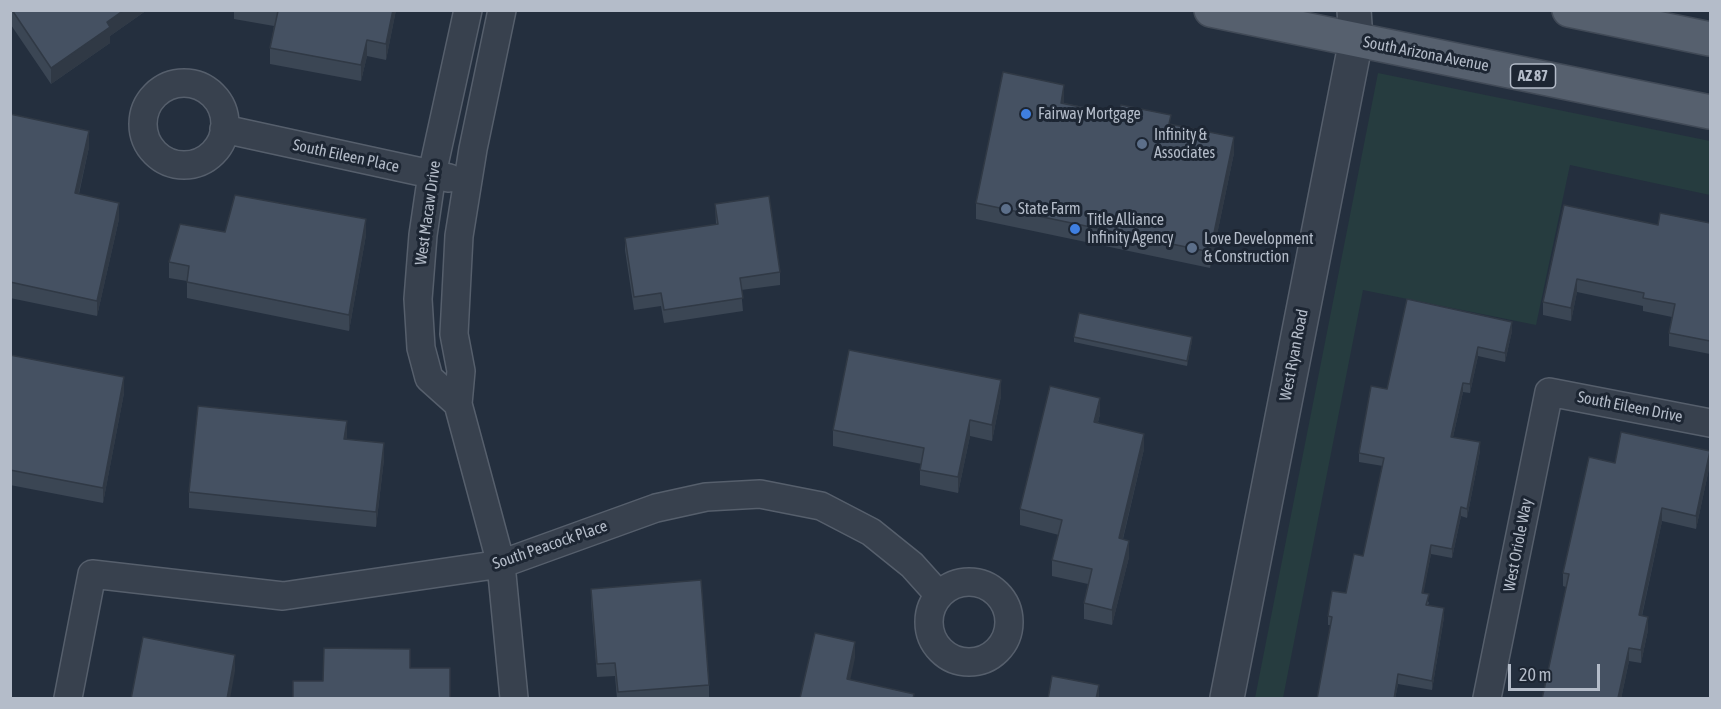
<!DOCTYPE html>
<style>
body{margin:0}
#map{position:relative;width:1721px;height:709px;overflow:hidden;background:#242f3e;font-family:"Asap Condensed",sans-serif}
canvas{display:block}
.frame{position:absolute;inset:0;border:12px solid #b4bcc9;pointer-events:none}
.scale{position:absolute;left:1508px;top:664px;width:92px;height:27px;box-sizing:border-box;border:3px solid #b4bcc9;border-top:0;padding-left:8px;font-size:18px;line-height:21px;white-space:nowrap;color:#b4bcc9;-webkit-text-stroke:4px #1d2633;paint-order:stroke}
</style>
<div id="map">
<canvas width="1721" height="709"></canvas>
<div class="frame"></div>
<div class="scale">20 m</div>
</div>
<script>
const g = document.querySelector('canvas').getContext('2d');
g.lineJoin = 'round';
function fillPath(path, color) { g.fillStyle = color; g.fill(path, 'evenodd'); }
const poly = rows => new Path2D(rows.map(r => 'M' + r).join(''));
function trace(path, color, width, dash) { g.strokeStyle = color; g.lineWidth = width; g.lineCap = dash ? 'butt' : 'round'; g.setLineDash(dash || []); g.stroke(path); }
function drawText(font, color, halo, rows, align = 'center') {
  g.font = font + ' "Asap Condensed",sans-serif'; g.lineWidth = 6; g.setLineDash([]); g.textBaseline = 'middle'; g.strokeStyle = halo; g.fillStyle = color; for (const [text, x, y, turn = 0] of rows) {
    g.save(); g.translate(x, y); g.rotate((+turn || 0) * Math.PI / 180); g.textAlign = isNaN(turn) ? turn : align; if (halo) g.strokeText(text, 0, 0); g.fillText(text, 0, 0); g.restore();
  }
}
fillPath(poly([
 [1378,73,1710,141,1710,195,1570,165,1536,325,1363,290,1283,698,1255,698]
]), '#263c3f');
const minor = poly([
 [502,10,473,149,459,236,454,334,461,371,458,404,501,564,514,698],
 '143 124a41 41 0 1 1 82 0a41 41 0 1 1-82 0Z',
 [224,129,449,178],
 [458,404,429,378,421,348,418,299,423,235,432,174,468,10],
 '929 622a40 40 0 1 1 80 0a40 40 0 1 1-80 0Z',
 [68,698,92,574,283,596,501,564,656,508,706,497,760,494,821,506,871,532,912,565,939,595],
 [1487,698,1549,392,1710,423]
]);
const tertiary = poly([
 [1227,698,1356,40,1354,10]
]);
const primary = poly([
 [1211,10,1710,112],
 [1569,10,1710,39]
]);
trace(minor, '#565f6c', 30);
trace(tertiary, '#565f6c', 36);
trace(primary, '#414a57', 36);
trace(minor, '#38414e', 27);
trace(tertiary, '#38414e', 33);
trace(primary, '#56606e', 33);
fillPath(poly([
 [11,10,147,10,110,36,110,43,51,84,11,25],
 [234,10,396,10,386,60,367,56,361,81,270,64,270,48,274,26,234,19],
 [1064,101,1064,103,1171,125,1234,153,1210,268,976,219,976,203],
 [10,114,89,147,79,194,119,219,97,316,10,298],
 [715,204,780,272,780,285,741,290,743,311,664,323,661,306,634,310,625,250,625,238,716,224],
 [1710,223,1710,354,1669,346,1669,333,1672,317,1643,311,1643,306,1577,292,1571,321,1543,315,1543,302,1658,225],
 [225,232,366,235,349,331,187,298,187,281,169,278,169,262],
 [1512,331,1505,362,1478,356,1470,393,1463,392,1453,437,1480,451,1467,518,1461,516,1452,558,1431,554,1423,593,1429,603,1428,605,1444,617,1432,690,1398,684,1395,699,1317,699,1331,625,1328,625,1328,616,1346,593,1363,556,1383,466,1359,462,1359,453,1387,389],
 [1074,337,1192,341,1187,366,1074,342],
 [10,355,124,393,103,503,10,485],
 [1001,396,992,441,970,436,958,493,920,485,920,470,922,464,833,446,833,430],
 [1100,414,1098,422,1144,449,1123,539,1129,557,1112,625,1084,619,1084,603,1088,584,1052,576,1052,560,1059,535,1020,525,1020,509],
 [347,437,346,440,384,459,376,527,189,508,189,492],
 [1615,463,1710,464,1696,529,1662,521,1642,616,1648,630,1641,663,1629,661,1621,699,1566,587,1563,586,1563,573],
 [591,589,709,685,709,698,617,699,615,676,597,677,591,602]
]), '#3b4654');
fillPath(poly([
 [124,10,147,10,110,36,110,43,51,84,51,68,107,22],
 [393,10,396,10,386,60,386,44],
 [367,40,367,56,361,81,361,65],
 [1064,85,1064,101,1061,119,1061,103],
 [89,131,89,147,75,209,75,193],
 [1234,137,1234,153,1210,268,1210,252],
 [119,203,119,219,97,316,97,301],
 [366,219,366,235,349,331,349,315],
 [1577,279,1577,292,1571,321,1571,308],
 [1512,322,1512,331,1505,362,1505,353],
 [1192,337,1192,341,1187,366,1187,361],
 [1478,347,1478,356,1470,393,1470,384],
 [124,377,124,393,103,503,103,488],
 [1001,380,1001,396,992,441,992,425],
 [1463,383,1463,392,1451,446,1451,437],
 [1100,398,1100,414,1094,437,1094,422],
 [970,420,970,436,958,493,958,477],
 [347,421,347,437,344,455,344,439],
 [1144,434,1144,449,1119,554,1119,538],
 [1480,442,1480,451,1467,518,1467,509],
 [384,443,384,459,376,527,376,512],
 [1710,451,1710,464,1696,529,1696,516],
 [1461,507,1461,516,1452,558,1452,549],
 [1662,508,1662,521,1639,628,1639,615],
 [1129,541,1129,557,1112,625,1112,610],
 [1431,545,1431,554,1422,602,1422,593],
 [1444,608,1444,617,1432,690,1432,681],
 [1648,617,1648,630,1641,663,1641,650],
 [855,642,855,658,847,695,847,679],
 [1629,648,1629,661,1621,699,1618,699],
 [235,655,235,671,230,699,227,699],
 [1398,674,1398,684,1395,699,1394,699],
 [1099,685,1099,699,1096,699]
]), '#303945');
const building = poly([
 [12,10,124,10,107,22,110,27,51,68,12,10],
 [274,10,393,10,386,44,367,40,361,65,270,48,278,11,274,10],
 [1003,72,1064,85,1061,103,1119,115,1121,105,1171,115,1169,124,1234,137,1210,252,976,203,1003,72],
 [10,114,89,131,75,193,119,203,97,301,10,282,10,114],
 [235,195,366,219,349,315,187,282,189,266,169,262,180,224,225,232,235,195],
 [769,196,780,272,740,278,743,298,664,310,661,293,634,297,625,238,718,224,715,204,769,196],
 [1564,205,1658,225,1660,213,1710,223,1710,341,1669,333,1675,304,1643,298,1644,293,1577,279,1571,308,1543,302,1564,205],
 [1407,299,1512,322,1505,353,1478,347,1470,384,1463,383,1451,437,1480,442,1467,509,1461,507,1452,549,1431,545,1422,593,1429,594,1426,605,1444,608,1432,681,1398,674,1394,699,1317,699,1332,617,1328,616,1332,591,1346,593,1354,554,1363,556,1384,458,1359,453,1371,386,1387,389,1407,299],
 [1079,313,1192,337,1187,361,1074,337,1079,313],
 [849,350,1001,380,992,425,970,420,958,477,920,470,924,448,833,430,849,350],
 [10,355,124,377,103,488,10,470,10,355],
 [1050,386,1100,398,1094,422,1144,434,1119,538,1129,541,1112,610,1084,603,1092,569,1052,560,1062,520,1020,509,1050,386],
 [198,406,347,421,344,439,384,443,376,512,189,492,198,406],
 [1621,432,1710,451,1696,516,1662,508,1639,615,1648,617,1641,650,1629,648,1618,698,1621,699,1542,699,1569,574,1563,573,1589,457,1615,463,1621,432],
 [701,580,709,685,618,692,615,663,597,664,591,589,701,580],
 [815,633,855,642,847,679,914,694,913,699,800,698,815,633],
 [143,637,235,655,227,699,131,699,143,637],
 [324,648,410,649,410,668,450,668,450,699,293,699,293,681,323,681,324,648],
 [1052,676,1099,685,1096,699,1048,699,1052,676]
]);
fillPath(building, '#455162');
trace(building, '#303945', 1.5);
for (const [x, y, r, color] of [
 [1026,114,6,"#3f7fe0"],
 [1142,144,6,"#5c6f8a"],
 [1006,209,6,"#5c6f8a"],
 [1075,229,6,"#3f7fe0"],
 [1192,248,6,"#5c6f8a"]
]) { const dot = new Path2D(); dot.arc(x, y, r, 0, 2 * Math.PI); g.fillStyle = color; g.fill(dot); trace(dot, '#1d2633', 2); }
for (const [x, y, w] of [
 [1533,76,45]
]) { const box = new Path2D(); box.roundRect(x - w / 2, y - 12, w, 24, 4.5); g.fillStyle = '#1d2633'; g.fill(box); trace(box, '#b4bcc9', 1.5); }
drawText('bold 15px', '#b4bcc9', null, [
 ["AZ 87",1533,76]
]);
drawText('16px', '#b4bcc9', '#1d2633', [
 ["South Arizona Avenue",1426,54,11],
 ["South Eileen Place",346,156,12],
 ["West Macaw Drive",428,213,-82],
 ["West Ryan Road",1294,355,-79],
 ["South Eileen Drive",1630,407,11],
 ["South Peacock Place",550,545,-19],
 ["West Oriole Way",1518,545,-79]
]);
drawText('16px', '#b4bcc9', '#1d2633', [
 ["Fairway Mortgage",1038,114],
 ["Infinity &",1154,135],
 ["Associates",1154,153],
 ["State Farm",1018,209],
 ["Title Alliance",1087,220],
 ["Infinity Agency",1087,238],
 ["Love Development",1204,239],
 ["& Construction",1204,257]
], 'left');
</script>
